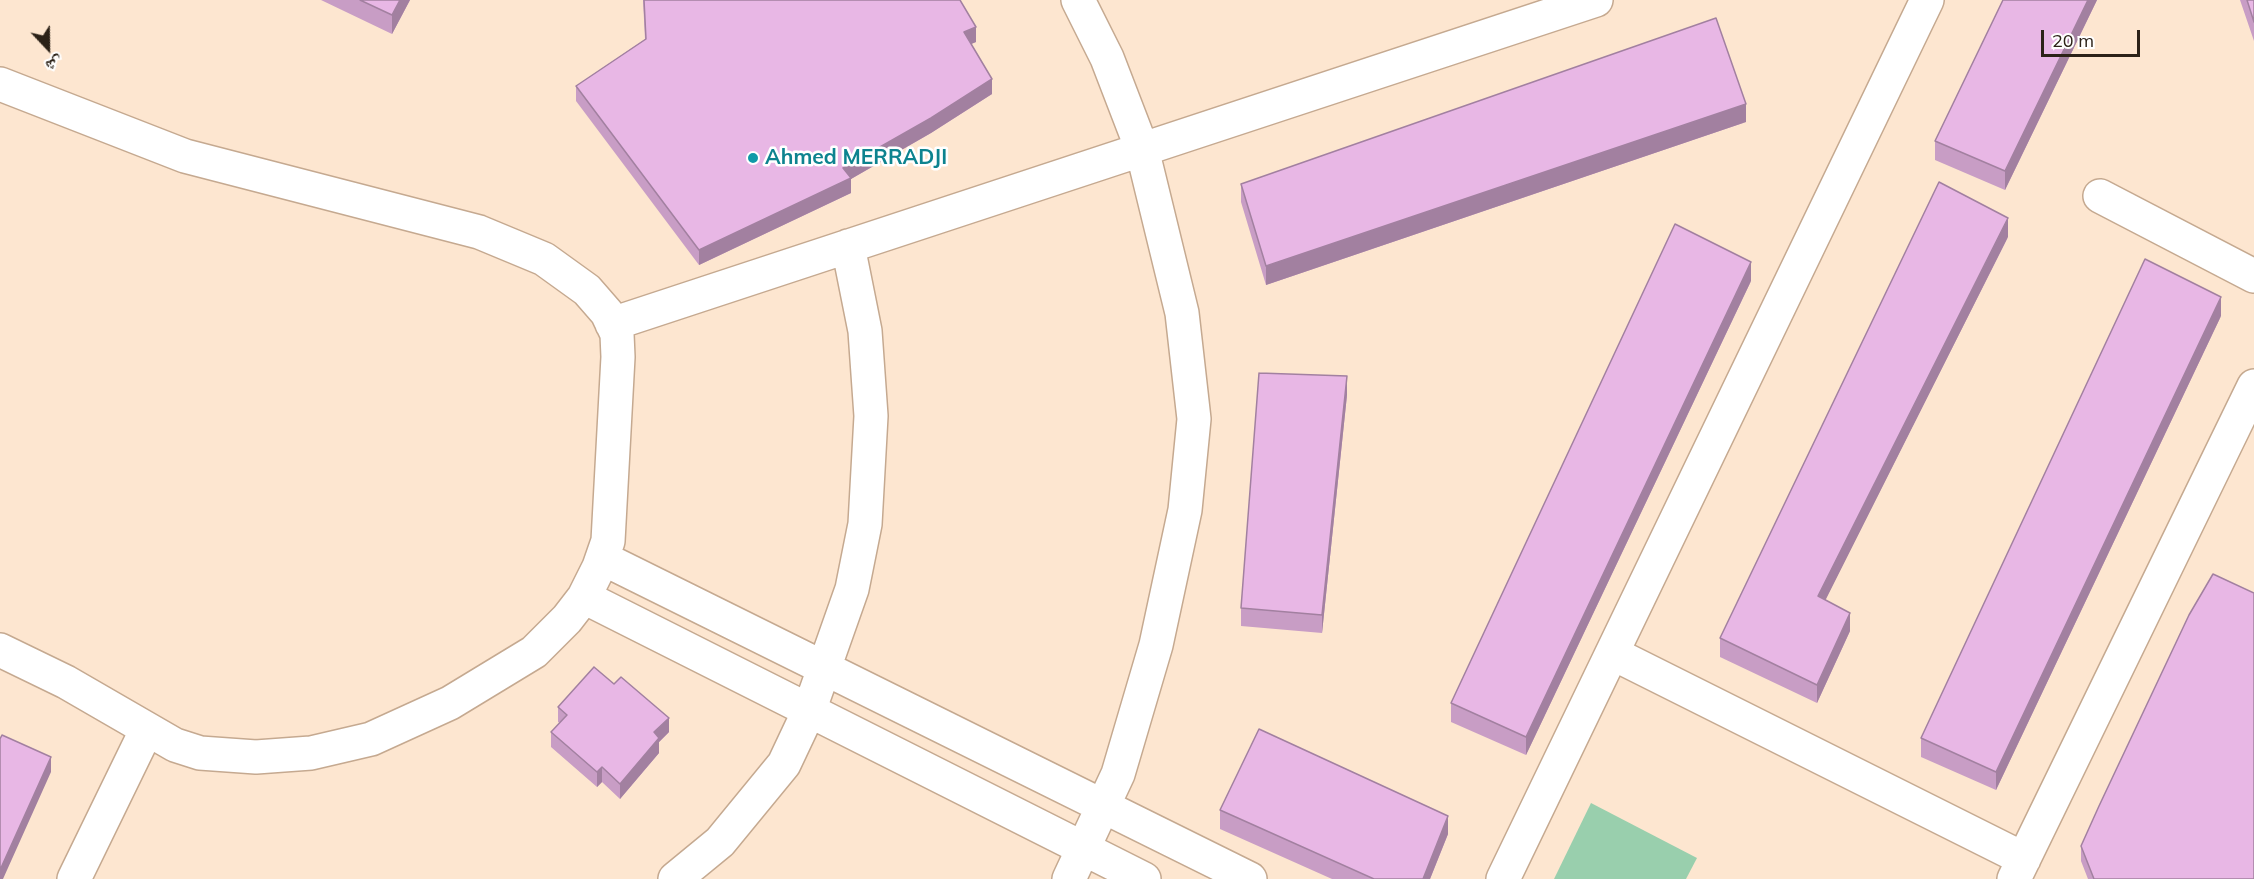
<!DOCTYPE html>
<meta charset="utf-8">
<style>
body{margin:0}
#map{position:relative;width:2254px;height:879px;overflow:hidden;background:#fde6d0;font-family:Mulish,"Noto Naskh Arabic",sans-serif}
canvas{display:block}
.north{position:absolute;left:18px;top:18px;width:60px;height:60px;-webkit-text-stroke:4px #fff;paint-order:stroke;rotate:158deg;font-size:16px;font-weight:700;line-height:24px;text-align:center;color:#2c2218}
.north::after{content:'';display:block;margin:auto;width:21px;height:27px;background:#2c2218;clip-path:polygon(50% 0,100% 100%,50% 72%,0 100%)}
.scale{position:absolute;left:2041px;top:30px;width:99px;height:27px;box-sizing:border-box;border:3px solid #2c2218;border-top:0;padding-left:8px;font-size:18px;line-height:21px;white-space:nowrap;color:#2c2218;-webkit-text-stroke:4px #fff;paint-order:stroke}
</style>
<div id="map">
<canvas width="2254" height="879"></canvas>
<div class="north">ش</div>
<div class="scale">20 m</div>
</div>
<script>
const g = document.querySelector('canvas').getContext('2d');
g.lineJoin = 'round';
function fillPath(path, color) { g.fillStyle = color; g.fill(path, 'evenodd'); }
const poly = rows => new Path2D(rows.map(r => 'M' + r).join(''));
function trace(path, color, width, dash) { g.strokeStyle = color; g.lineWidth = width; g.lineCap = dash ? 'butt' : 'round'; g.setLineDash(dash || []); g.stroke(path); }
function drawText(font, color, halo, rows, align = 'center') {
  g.font = font + ' Mulish,sans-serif'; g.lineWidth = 5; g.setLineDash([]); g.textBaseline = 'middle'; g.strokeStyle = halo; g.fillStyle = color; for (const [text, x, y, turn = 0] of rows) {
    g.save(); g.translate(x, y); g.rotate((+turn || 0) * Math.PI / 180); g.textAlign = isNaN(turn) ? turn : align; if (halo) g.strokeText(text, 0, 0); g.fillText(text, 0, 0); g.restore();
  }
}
fillPath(poly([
 [1591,803,1697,858,1686,879,1554,879]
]), '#99cfad');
const street = poly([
 [0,84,185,156,479,232,544,259,587,290,607,313,617,334,618,357,608,541,599,567,584,597,567,619,534,652,450,703,371,739,311,753,256,757,200,753,175,745,66,682,0,650],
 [2100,196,2254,276],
 [612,324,1596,0],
 [602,558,1250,879],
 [584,597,1144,879],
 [1612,653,2024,859],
 [74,879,147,729],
 [675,879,720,842,784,764,809,711,852,589,865,524,871,416,865,331,848,246],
 [1069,879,1118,774,1156,645,1185,510,1194,419,1182,313,1142,149,1107,58,1078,0],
 [1503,879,1927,0],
 [2014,879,2254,386]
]);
trace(street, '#c5a990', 36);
trace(street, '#fff', 33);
fillPath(poly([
 [321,0,410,0,392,34],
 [643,0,960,0,976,42,971,44,992,94,931,133,851,179,851,193,699,265,576,101,576,86,645,39],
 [2003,0,2097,0,2005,190,1935,160,1935,141],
 [2240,0,2254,0,2254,41],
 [1746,122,1266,285,1241,202,1241,184],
 [2008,237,1825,600,1850,631,1817,703,1720,657,1720,638],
 [1751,281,1526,755,1451,722,1451,703],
 [2221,316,1996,790,1921,757,1921,738],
 [1347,395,1322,633,1241,626,1241,608],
 [558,707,669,732,659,742,659,753,620,799,602,782,597,787,551,747,551,732,560,723,558,722],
 [1220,810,1448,834,1430,879,1332,879,1220,829],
 [2081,846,2254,879,2088,879,2081,861]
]), '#c89dc5');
fillPath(poly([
 [400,0,410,0,392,34,392,15],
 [2088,0,2097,0,2005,190,2005,171],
 [976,27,976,42,964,47,964,32],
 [992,79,992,94,931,133,851,179,851,193,699,265,699,250,843,168],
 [1746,104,1746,122,1266,285,1266,266],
 [2008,218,2008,237,1818,615,1818,596],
 [1751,262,1751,281,1526,755,1526,737],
 [2221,297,2221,316,1996,790,1996,772],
 [1347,376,1347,395,1322,633,1322,615],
 [1850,613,1850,631,1817,703,1817,685],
 [669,718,669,732,659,742,659,753,620,799,620,784,654,732],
 [51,757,51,772,3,879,0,879,0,870],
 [602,767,602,782,597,787,597,772],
 [1448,816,1448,834,1430,879,1423,879]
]), '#a280a0');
const building = poly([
 [360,0,400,0,392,15,360,0],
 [644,0,960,0,976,27,964,32,992,79,931,118,843,168,851,178,699,250,576,86,646,39,644,0],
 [2003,0,2088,0,2005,171,1935,141,2003,0],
 [2247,0,2254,0,2254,22,2247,0],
 [1716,18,1746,104,1266,266,1241,184,1716,18],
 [1939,182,2008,218,1818,596,1850,613,1817,685,1720,638,1939,182],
 [1675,224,1751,262,1526,737,1451,703,1675,224],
 [2145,259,2221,297,1996,772,1921,738,2145,259],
 [1259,373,1347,376,1322,615,1241,608,1259,373],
 [2213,574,2254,593,2254,879,2094,879,2081,846,2099,806,2189,615,2213,574],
 [594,667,614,684,621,677,669,718,654,732,659,738,620,784,602,767,597,772,551,732,567,715,558,707,594,667],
 [1259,729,1448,816,1423,879,1374,879,1220,810,1259,729],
 [2,735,51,757,0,870,0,739,2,735]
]);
fillPath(building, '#e8b7e5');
trace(building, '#a280a0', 1.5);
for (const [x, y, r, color] of [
 [753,158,6,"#0f9aa8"]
]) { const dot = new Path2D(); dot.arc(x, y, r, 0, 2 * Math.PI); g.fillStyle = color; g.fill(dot); trace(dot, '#fff', 2); }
drawText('bold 21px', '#0d838f', '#fff', [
 ["Ahmed MERRADJI",765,158]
], 'left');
</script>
